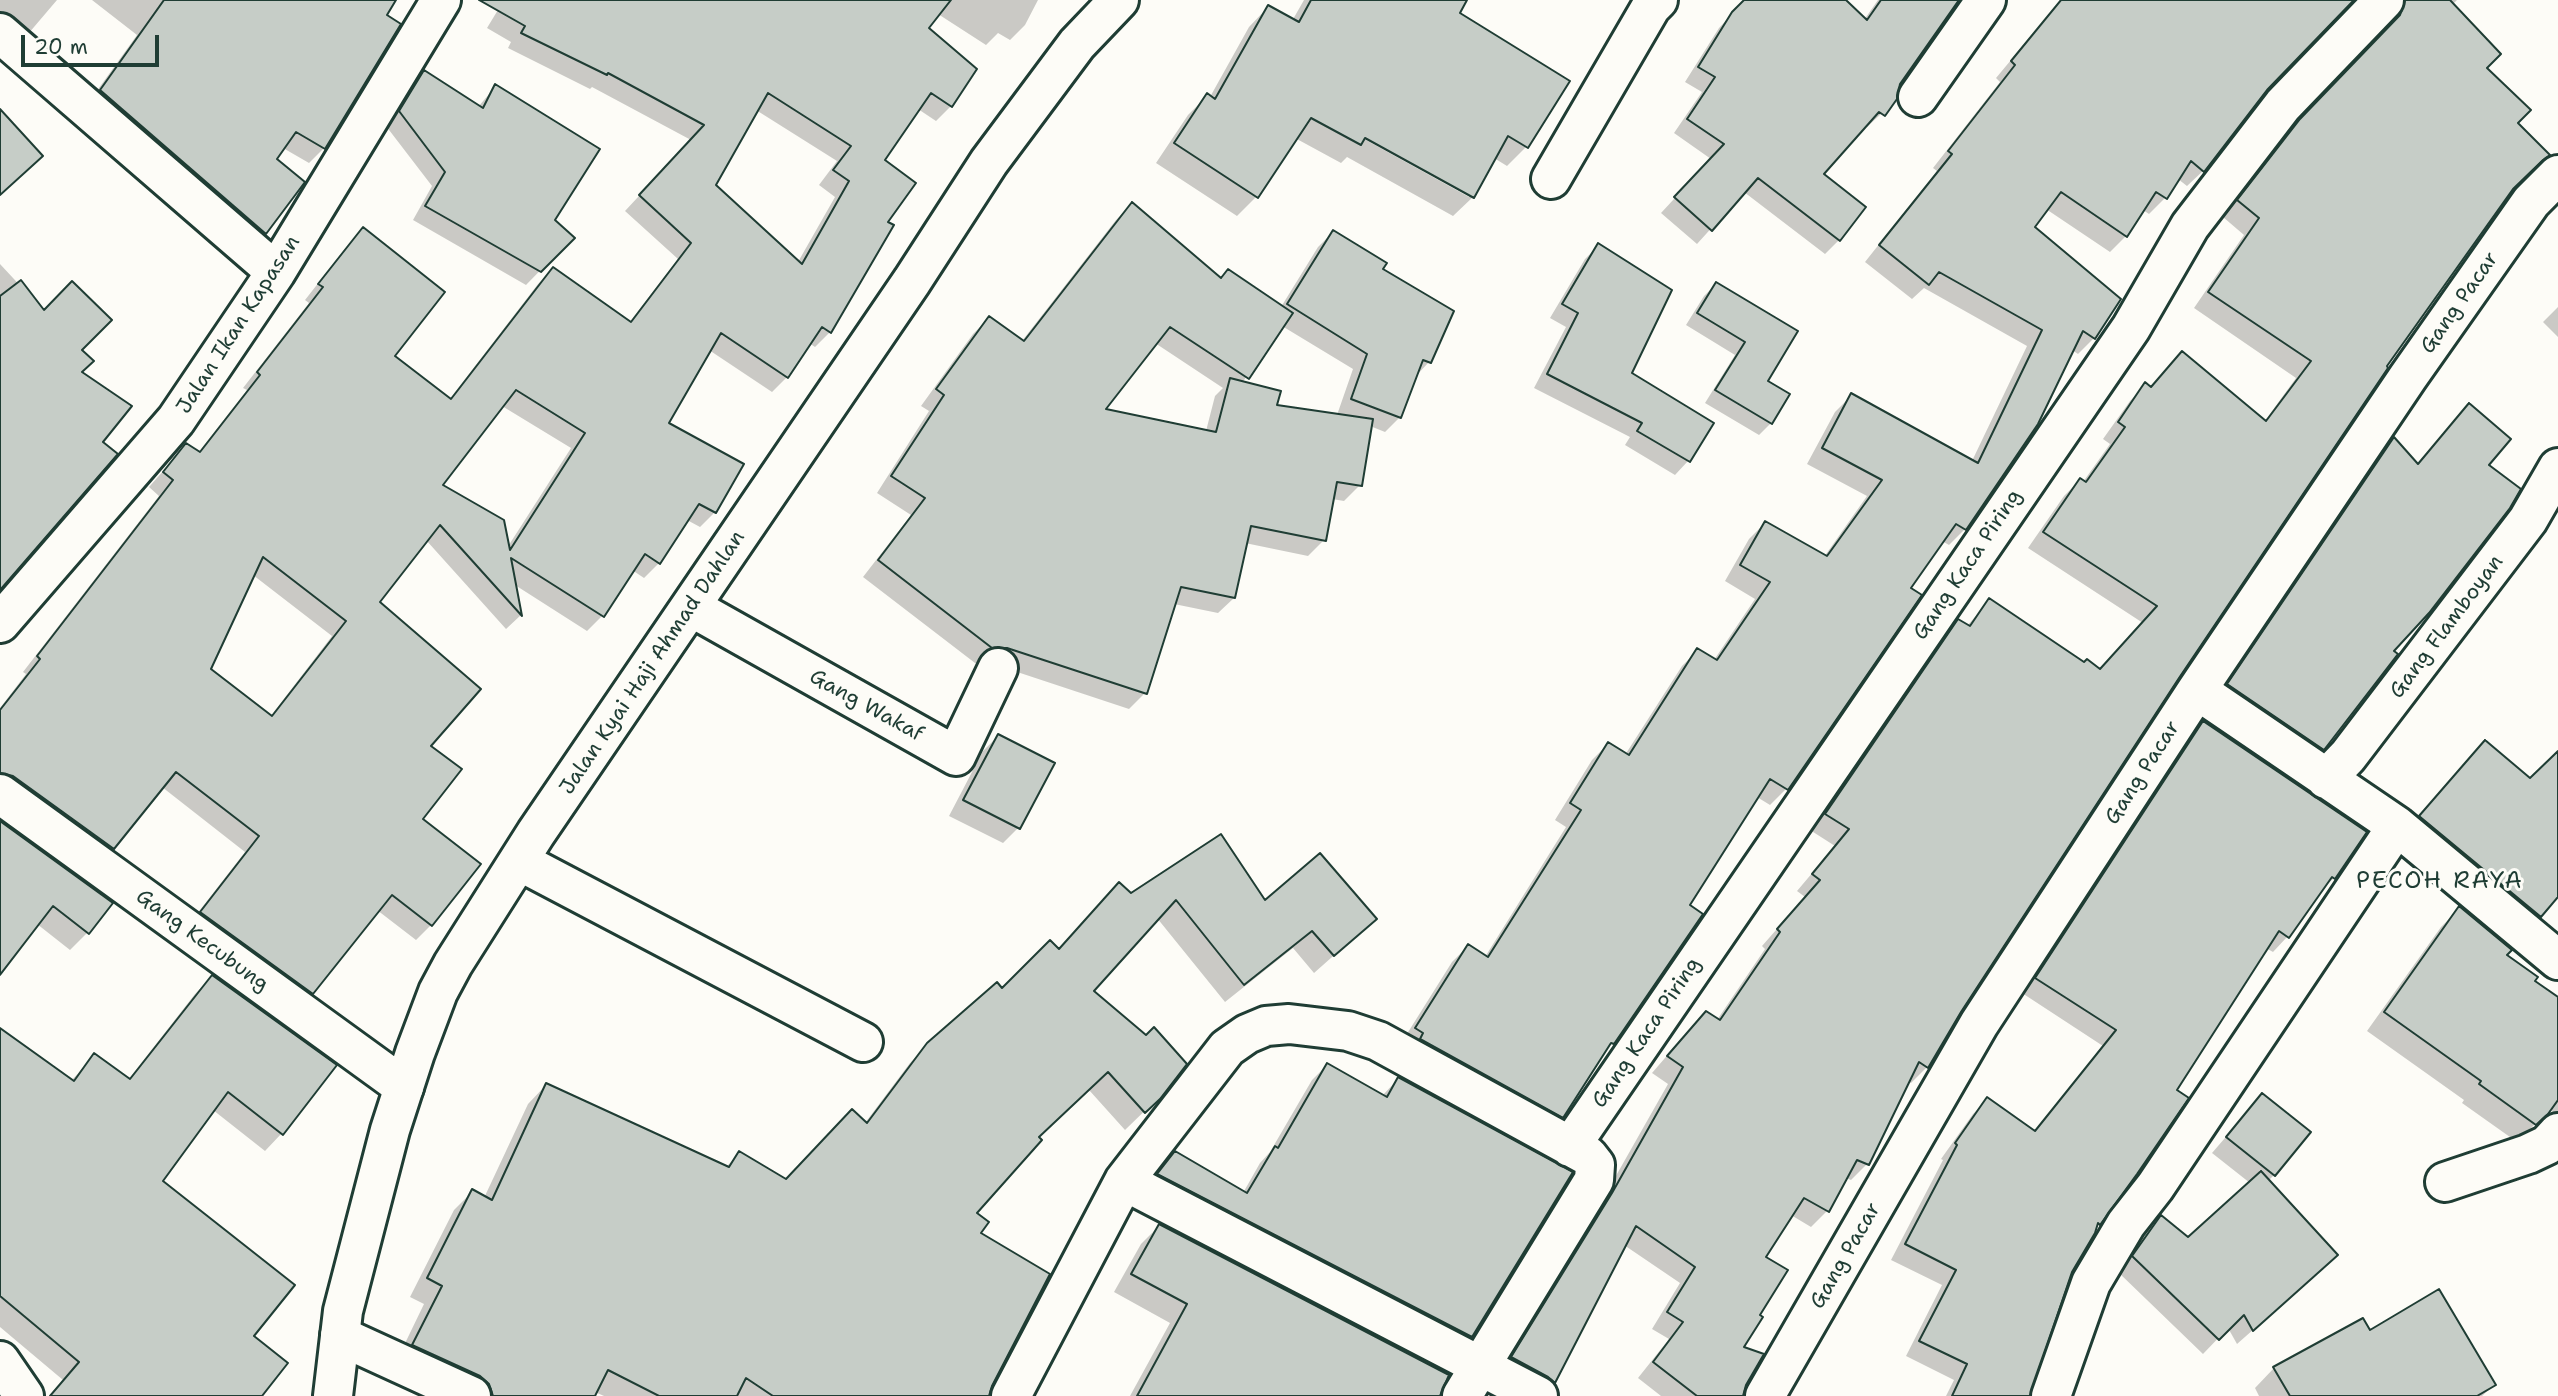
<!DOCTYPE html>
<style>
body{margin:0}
#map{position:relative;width:2558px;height:1396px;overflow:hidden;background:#fdfcf7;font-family:"Shantell Sans",sans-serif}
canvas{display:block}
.scale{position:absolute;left:21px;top:35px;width:138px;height:32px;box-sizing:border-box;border:4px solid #1f3d34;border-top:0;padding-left:9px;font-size:21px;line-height:24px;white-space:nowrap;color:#1f3d34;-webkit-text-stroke:5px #fdfcf7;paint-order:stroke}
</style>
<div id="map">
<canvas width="2558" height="1396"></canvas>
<div class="scale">20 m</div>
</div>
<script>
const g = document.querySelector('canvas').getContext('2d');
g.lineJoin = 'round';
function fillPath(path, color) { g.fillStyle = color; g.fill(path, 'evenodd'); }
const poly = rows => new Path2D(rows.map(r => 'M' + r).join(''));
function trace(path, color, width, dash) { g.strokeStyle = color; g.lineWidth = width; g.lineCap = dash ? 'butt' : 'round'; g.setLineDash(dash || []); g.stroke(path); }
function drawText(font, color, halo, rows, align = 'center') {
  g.font = font + ' "Shantell Sans",sans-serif'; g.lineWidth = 6; g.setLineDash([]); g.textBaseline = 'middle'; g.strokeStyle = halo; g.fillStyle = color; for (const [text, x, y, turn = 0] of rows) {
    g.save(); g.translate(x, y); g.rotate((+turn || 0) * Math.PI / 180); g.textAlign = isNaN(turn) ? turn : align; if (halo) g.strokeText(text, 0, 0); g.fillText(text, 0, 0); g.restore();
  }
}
fillPath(poly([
 [0,0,57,0,17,47,0,32],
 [92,0,394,0,324,148,309,163,283,148,275,160,303,182,265,233,250,248,86,106,137,35],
 [504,0,1038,0,1025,25,1010,40,998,33,986,45,938,14,927,29,951,106,936,121,918,109,883,160,885,222,830,332,815,347,809,343,787,377,772,392,709,350,667,424,715,512,700,527,687,520,659,563,644,578,632,570,602,616,587,631,515,585,521,615,506,629,426,540,378,602,429,746,420,819,431,925,416,940,377,910,312,993,297,1008,186,928,245,852,162,787,97,863,0,793,0,708,26,674,23,672,159,496,149,487,186,445,198,453,247,390,243,388,309,303,305,300,348,245,363,230,392,357,449,400,538,284,553,269,629,323,678,259,625,211,691,140,592,87,590,89,508,48,511,42,487,28],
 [756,110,837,161,819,185,835,197,798,262,714,186],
 [502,406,571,448,507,548,441,486],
 [253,575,332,636,270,717,208,670],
 [1304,0,1465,0,1457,14,1526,147,1507,166,1494,158,1473,197,1453,216,1347,157,1341,163,1295,138,1256,197,1237,216,1156,163,1188,115,1207,96,1210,97,1249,27,1268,7,1292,21],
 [1359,132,1469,193,1469,197,1357,135],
 [1745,0,1843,0,1864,20,1878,0,1957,0,1899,84,1882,113,1867,127,1865,125,1822,174,1839,240,1825,254,1744,192,1697,244,1661,213,1711,159,1674,133,1702,92,1685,82,1719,28],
 [2061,0,2351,0,2266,89,2203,171,2187,186,2178,179,2165,198,2149,214,2143,210,2126,236,2110,252,2046,209,2032,227,2094,338,2078,354,2072,350,2037,424,1965,529,1949,545,1942,541,1908,589,1919,596,1786,789,1770,805,1757,797,1687,906,1612,1043,1602,1054,1562,1116,1546,1133,1400,1045,1452,962,1468,946,1485,957,1566,827,1555,820,1592,760,1608,744,1625,755,1682,666,1698,650,1714,660,1755,599,1725,581,1749,539,1765,523,1824,557,1867,496,1807,464,1835,412,1851,396,1972,461,2027,346,1924,288,1912,299,1865,262,1937,171,1933,168,2000,82,1996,78],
 [2383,0,2457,0,2452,5,2516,123,2512,188,2384,367,2177,677,1959,1011,1927,1067,1911,1083,1908,1081,1867,1164,1851,1180,1846,1178,1827,1211,1811,1227,1791,1215,1764,1257,1757,1316,1742,1347,1744,1385,1742,1396,1661,1396,1638,1378,1669,1339,1652,1329,1680,1283,1624,1245,1554,1382,1539,1396,1497,1374,1596,1211,1668,1084,1652,1073,1690,1029,1717,1020,1765,949,1762,946,1805,897,1797,891,1835,846,1810,830,1943,637,1959,621,1967,626,1989,601,2084,664,2099,671,2143,623,2028,548,2064,496,2080,480,2083,482,2110,444,2103,439,2130,401,2146,385,2150,388,2264,422,2296,378,2194,308,2244,235,2223,217,2284,138,2384,33,2390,23,2390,11],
 [424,72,478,107,496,86,553,220,572,238,526,285,413,220,432,186,386,126,410,86],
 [1132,204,1220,279,1281,307,1318,247,1333,232,1381,270,1452,312,1429,362,1415,377,1400,417,1385,432,1370,426,1360,485,1344,501,1332,499,1324,540,1308,556,1245,543,1234,598,1218,613,1174,604,1145,693,1129,709,990,663,975,663,863,577,911,515,877,493,929,411,921,406,973,334,989,318,1022,341,1116,220],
 [1282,326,1353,369,1337,415,1275,406,1242,383],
 [1155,343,1223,388,1215,396,1206,431,1103,410],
 [1598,246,1629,374,1688,461,1675,475,1625,445,1630,437,1534,388,1566,327,1550,318,1585,259],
 [0,264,80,350,80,373,101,443,0,587],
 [1716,284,1766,381,1788,395,1771,423,1759,435,1705,403,1735,355,1686,325,1704,296],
 [2558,307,2558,337,2543,322],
 [2469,406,2487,466,2392,651,2322,749,2308,763,2215,699,2380,453,2394,440,2417,465],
 [2203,723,2364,832,2334,878,2319,892,2287,937,2273,952,2266,948,2174,1091,2136,1173,2095,1228,2069,1275,2014,1396,1946,1396,1954,1380,1906,1356,1942,1285,1891,1260,1943,1160,1941,1159,1973,1114,1988,1099,2034,1132,2103,1046,2022,993,2188,738],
 [998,736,1018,828,1003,843,949,816,983,751],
 [2485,742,2530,781,2558,753,2558,894,2521,934,2401,835],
 [0,823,87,933,70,950,37,924,0,967],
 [1119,884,1131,895,1264,902,1375,919,1314,973,1293,948,1225,1002,1157,918,1091,991,1158,1098,1125,1130,1089,1090,1037,1138,974,1213,979,1233,987,1396,604,1396,595,1392,593,1396,463,1396,395,1364,424,1304,410,1297,454,1210,472,1192,484,1198,528,1104,546,1085,726,1167,740,1153,786,1181,865,1123,910,1063,929,1044,1058,950],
 [2459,909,2504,956,2533,981,2558,999,2558,1115,2550,1109,2517,1142,2462,1103,2464,1100,2367,1031,2441,927],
 [212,977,282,1133,265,1151,213,1110,160,1181,252,1336,259,1396,50,1396,63,1380,0,1327,0,1030,71,1081,94,1056,128,1080,195,994],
 [1327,1065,1382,1096,1398,1079,1471,1336,1456,1351,1144,1189,1175,1154,1243,1193,1260,1163,1270,1152,1312,1080],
 [2262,1095,2274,1175,2268,1181,2321,1270,2237,1344,2228,1328,2203,1354,2118,1272,2146,1233,2161,1218,2188,1239,2250,1183,2212,1153],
 [1159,1226,1438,1396,1130,1396,1170,1323,1114,1292,1141,1244],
 [2369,1332,2494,1385,2482,1396,2259,1396,2255,1388,2274,1368]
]), '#0003');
const building = poly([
 [164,0,396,0,387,15,401,24,325,149,296,132,277,159,305,182,266,234,100,90,164,0],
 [479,0,951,0,929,28,977,69,952,107,931,93,885,160,916,183,888,222,894,225,831,333,822,327,788,378,721,333,669,423,744,464,716,513,699,504,660,564,645,554,604,617,511,558,522,616,440,525,380,602,481,689,431,746,462,769,423,819,481,864,432,926,392,895,313,994,200,912,259,836,176,772,114,849,13,776,0,773,0,710,40,659,37,656,173,480,163,472,186,443,200,452,260,375,257,372,323,287,318,284,363,227,445,292,395,356,451,399,553,267,631,322,691,243,639,195,704,125,608,73,607,75,521,33,525,26,479,0],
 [768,93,851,146,833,170,849,181,802,264,716,185,768,93],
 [516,390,585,433,510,550,504,520,443,485,516,390],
 [263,557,346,621,272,716,211,669,263,557],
 [1311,0,1467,0,1460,13,1570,81,1528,148,1508,136,1474,198,1365,138,1361,145,1311,118,1258,198,1174,143,1207,93,1215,99,1268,5,1299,22,1311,0],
 [1744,0,1846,0,1867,20,1881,0,1959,0,1900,84,1897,99,1885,116,1879,112,1824,174,1866,207,1840,241,1758,178,1712,231,1674,197,1724,144,1687,119,1715,77,1698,67,1732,12,1744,0],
 [2061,0,2354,0,2267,90,2204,172,2191,161,2167,199,2156,192,2127,237,2061,192,2035,227,2121,299,2095,339,2083,331,2038,424,1966,530,1956,524,1911,588,1922,595,1788,790,1770,779,1690,905,1703,914,1614,1044,1611,1043,1563,1118,1420,1039,1423,1033,1415,1028,1468,944,1488,957,1581,810,1570,803,1608,742,1629,755,1697,648,1717,660,1770,582,1740,565,1765,521,1827,556,1882,480,1822,448,1851,393,1978,463,2042,330,1939,272,1929,285,1879,245,1952,154,1948,151,2015,65,2011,61,2061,0],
 [2405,0,2450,0,2501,54,2487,68,2531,110,2518,123,2550,155,2543,160,2513,189,2387,366,2388,368,2179,678,1961,1012,1928,1068,1919,1062,1869,1165,1857,1160,1829,1212,1804,1198,1766,1257,1788,1270,1760,1315,1763,1317,1744,1347,1764,1354,1746,1385,1743,1396,1697,1396,1653,1362,1683,1322,1667,1312,1695,1267,1636,1226,1555,1383,1548,1377,1511,1357,1612,1193,1683,1067,1667,1056,1706,1011,1720,1020,1780,932,1777,929,1820,880,1812,874,1849,829,1825,814,1958,619,1970,626,1989,598,2084,662,2087,659,2100,669,2157,606,2043,532,2080,478,2086,482,2125,427,2118,422,2145,382,2151,387,2182,351,2266,421,2311,361,2208,292,2259,218,2237,200,2300,119,2400,15,2405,0],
 [424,70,483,108,495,84,600,149,555,220,575,238,541,272,425,206,445,172,399,111,424,70],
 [0,109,43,156,0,195,0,109],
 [1132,202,1221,278,1228,269,1293,313,1249,379,1170,327,1106,409,1216,432,1230,378,1281,391,1277,405,1373,419,1362,486,1337,482,1326,541,1251,526,1235,598,1181,587,1147,694,1007,648,992,648,878,560,925,498,891,476,944,395,936,389,989,316,1024,341,1132,202],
 [1333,230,1387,263,1383,269,1454,311,1431,363,1423,360,1401,418,1351,399,1367,354,1287,304,1333,230],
 [1598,243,1672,290,1632,373,1714,423,1690,462,1637,431,1642,423,1547,374,1578,313,1562,304,1598,243],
 [21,280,44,310,72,281,112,320,82,350,94,361,82,372,132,406,103,442,118,454,0,590,0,296,21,280],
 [1716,282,1798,331,1768,381,1790,394,1772,424,1715,390,1745,342,1697,313,1716,282],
 [2469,403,2511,439,2489,465,2521,489,2510,508,2429,613,2394,651,2398,654,2324,750,2227,684,2394,437,2418,464,2469,403],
 [2203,721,2367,832,2335,879,2332,877,2289,938,2279,931,2177,1090,2189,1098,2137,1174,2100,1225,2098,1223,2095,1233,2072,1272,2030,1396,1952,1396,1967,1364,1919,1341,1956,1270,1905,1244,1957,1145,1955,1143,1987,1097,2035,1131,2116,1030,2035,978,2203,721],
 [998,734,1055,763,1020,829,963,800,998,734],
 [2485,740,2530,778,2558,751,2558,897,2541,917,2419,816,2485,740],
 [0,821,113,903,89,934,53,906,0,975,0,821],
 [1221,834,1265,900,1320,853,1377,919,1334,956,1312,931,1244,985,1176,900,1094,991,1146,1035,1154,1027,1187,1064,1160,1099,1145,1113,1108,1072,1039,1137,1042,1140,977,1213,989,1222,981,1233,1050,1274,992,1386,989,1396,773,1396,746,1378,737,1396,659,1396,608,1370,595,1396,493,1396,489,1384,480,1376,412,1345,442,1286,427,1278,472,1189,492,1200,546,1083,729,1167,739,1151,786,1179,852,1109,867,1123,927,1043,997,982,1002,988,1050,940,1059,949,1119,882,1131,893,1221,834],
 [2459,906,2512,950,2507,955,2538,977,2535,981,2558,997,2558,1100,2548,1114,2536,1125,2479,1084,2481,1081,2384,1012,2459,906],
 [212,975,337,1065,283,1135,228,1092,163,1181,295,1285,254,1336,288,1363,262,1396,50,1396,79,1362,0,1296,0,1028,74,1081,94,1053,130,1079,212,975],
 [1327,1063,1387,1097,1398,1077,1573,1172,1472,1337,1157,1174,1175,1151,1247,1193,1275,1146,1278,1148,1327,1063],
 [2262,1093,2311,1132,2275,1176,2226,1137,2262,1093],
 [2261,1171,2338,1255,2253,1331,2244,1315,2219,1340,2132,1256,2161,1215,2188,1237,2261,1171],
 [1159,1224,1449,1375,1440,1396,1137,1396,1187,1304,1131,1274,1159,1224],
 [2439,1289,2496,1385,2477,1396,2290,1396,2273,1367,2363,1318,2370,1330,2439,1289]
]);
fillPath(building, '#c6cdc7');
trace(building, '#1f3d34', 2);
const minor = poly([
 [0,33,276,272],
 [1918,97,1986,0],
 [1551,179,1651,7,1658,0],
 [691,607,956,756,998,668],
 [0,623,176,420,276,272,441,0],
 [2326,779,2348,756,2528,520,2558,468],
 [0,794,404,1087],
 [2397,826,2558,960],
 [519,861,863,1042],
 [1570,1147,2131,328,2190,226,2283,105,2384,0],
 [1124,1181,1538,1396],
 [2445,1182,2528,1154,2547,1145,2558,1133],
 [340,1336,471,1396],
 [0,1361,24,1396],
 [1011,1396,1124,1181,1227,1048,1247,1034,1266,1026,1289,1024,1348,1031,1378,1041,1588,1156,1595,1165,1594,1180,1462,1396],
 [1765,1396,1979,1024,2197,690,2408,377,2531,202,2558,175],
 [2051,1396,2091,1283,2126,1224,2155,1187,2397,826,2197,690]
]);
const major = poly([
 [333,1396,343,1311,390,1130,415,1053,438,992,453,964,536,833,912,281,989,162,1077,44,1119,0]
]);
trace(minor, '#1f3d34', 44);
trace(major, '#1f3d34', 44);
trace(minor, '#fdfcf7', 38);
trace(major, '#fdfcf7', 38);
drawText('21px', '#1f3d34', '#fdfcf7', [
 ["Gang Pacar",2460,303,-55],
 ["Jalan Ikan Kapasan",239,325,-57],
 ["Gang Kaca Piring",1968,565,-56],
 ["Gang Flamboyan",2447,627,-53],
 ["Jalan Kyai Haji Ahmad Dahlan",653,663,-56],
 ["Gang Wakaf",866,706,29],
 ["Gang Pacar",2143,773,-57],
 ["Gang Kecubung",202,941,36],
 ["Gang Kaca Piring",1647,1033,-56],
 ["Gang Pacar",1846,1256,-60]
]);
g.letterSpacing = '2px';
drawText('24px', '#1f3d34', '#fdfcf7', [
 ["PECOH RAYA",2440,882]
]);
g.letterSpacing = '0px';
</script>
